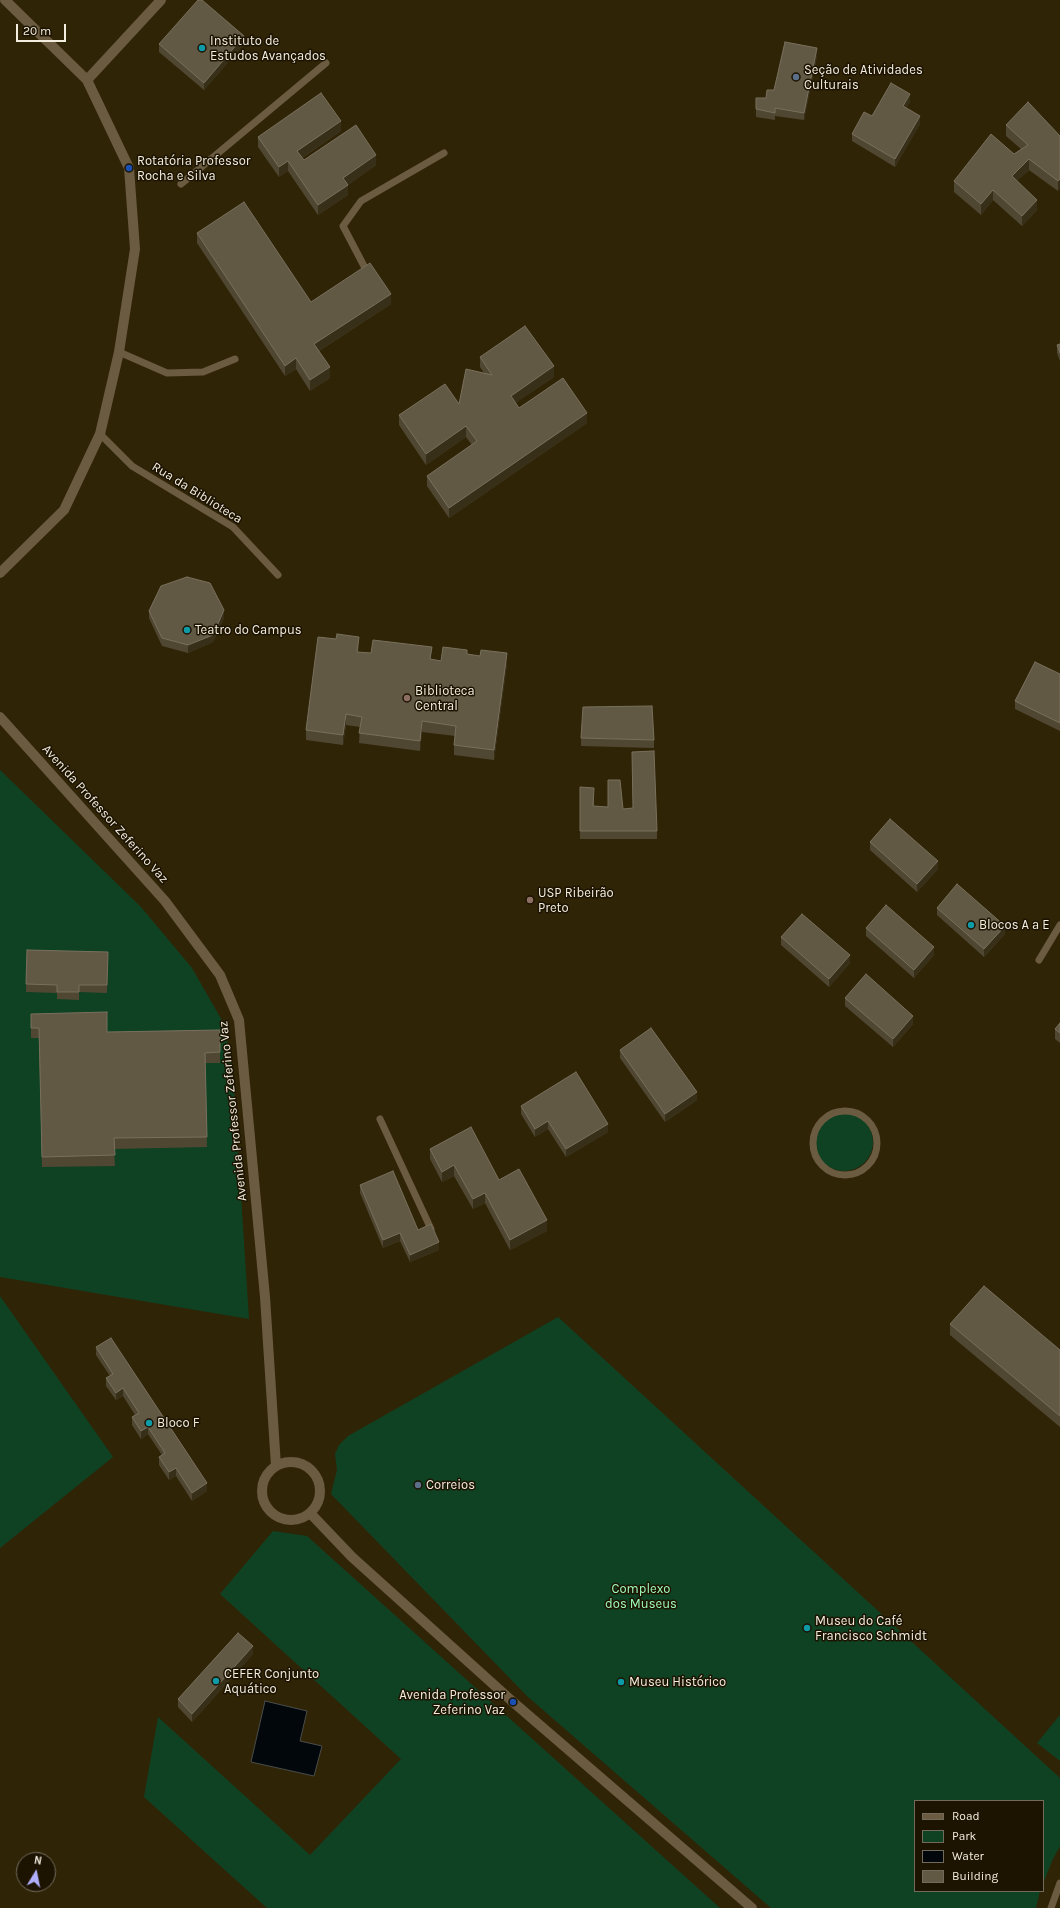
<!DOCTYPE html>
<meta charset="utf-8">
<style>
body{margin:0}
#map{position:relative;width:1060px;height:1908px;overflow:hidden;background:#251c07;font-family:Karla,sans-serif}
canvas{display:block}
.legend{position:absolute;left:914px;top:1800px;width:130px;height:92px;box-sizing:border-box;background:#1c1301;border:1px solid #726a5a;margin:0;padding:5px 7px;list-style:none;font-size:12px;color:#f3ede0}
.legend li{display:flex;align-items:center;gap:8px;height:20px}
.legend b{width:20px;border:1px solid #726a5a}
.north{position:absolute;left:16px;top:1852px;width:40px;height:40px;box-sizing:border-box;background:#1c1301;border:1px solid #726a5a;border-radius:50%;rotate:10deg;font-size:11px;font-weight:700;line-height:16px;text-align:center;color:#f3ede0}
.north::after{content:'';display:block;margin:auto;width:14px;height:18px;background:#b0aefa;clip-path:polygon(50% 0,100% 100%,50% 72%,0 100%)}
.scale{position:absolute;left:16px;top:24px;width:50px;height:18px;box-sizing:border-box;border:2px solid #f3ede0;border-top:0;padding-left:5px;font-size:12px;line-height:14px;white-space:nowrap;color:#f3ede0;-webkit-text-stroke:3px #1c1301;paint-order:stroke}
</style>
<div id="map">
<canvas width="1060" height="1908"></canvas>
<ul class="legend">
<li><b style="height:5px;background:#6b5b41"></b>Road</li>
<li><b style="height:11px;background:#0f4223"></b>Park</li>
<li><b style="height:11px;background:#01070b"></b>Water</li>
<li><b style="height:11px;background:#625945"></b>Building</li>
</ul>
<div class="north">N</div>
<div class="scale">20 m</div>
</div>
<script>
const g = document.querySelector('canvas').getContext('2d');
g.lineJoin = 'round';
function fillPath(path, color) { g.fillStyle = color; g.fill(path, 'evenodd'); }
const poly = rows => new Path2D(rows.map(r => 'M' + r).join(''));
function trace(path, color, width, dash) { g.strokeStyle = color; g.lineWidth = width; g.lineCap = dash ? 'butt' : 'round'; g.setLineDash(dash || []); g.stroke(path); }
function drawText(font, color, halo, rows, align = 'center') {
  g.font = font + ' Karla,sans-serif'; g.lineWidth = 3; g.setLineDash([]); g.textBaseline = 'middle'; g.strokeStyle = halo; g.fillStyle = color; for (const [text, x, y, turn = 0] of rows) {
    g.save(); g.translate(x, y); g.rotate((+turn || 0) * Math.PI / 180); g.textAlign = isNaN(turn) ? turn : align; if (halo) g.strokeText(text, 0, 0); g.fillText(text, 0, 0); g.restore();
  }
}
fillPath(poly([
 [0,0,1060,0,1060,1908,0,1908],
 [915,1801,1043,1801,1043,1891,915,1891],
 [24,1860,48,1860,48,1884,24,1884]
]), '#302407');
fillPath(poly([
 [0,770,141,907,192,968,224,1024,233,1072,249,1319,0,1277],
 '815 1142a29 29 0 1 1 58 0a29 29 0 1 1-58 0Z',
 [0,1296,113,1457,0,1548],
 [558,1317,1060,1778,1060,1846,1052,1861,1043,1884,1043,1801,915,1801,915,1891,1040,1891,1036,1908,771,1908,527,1696,331,1494,337,1470,335,1454,339,1445,348,1436],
 [273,1531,307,1536,720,1908,267,1908,144,1797,158,1717,310,1855,401,1759,220,1594],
 [1060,1715,1060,1761,1037,1743]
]), '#0f4223');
const water = poly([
 [265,1701,307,1711,300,1741,322,1746,314,1776,251,1762,265,1701]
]);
fillPath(water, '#01070b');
trace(water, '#4a4c4b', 1);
trace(poly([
 [181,184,326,63],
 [364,266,343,226,361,201,444,153],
 [119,352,167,373,203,372,235,359],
 [100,434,132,466,233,527,278,575],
 [1039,960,1060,925],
 '813 1143a32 32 0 1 1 64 0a32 32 0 1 1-64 0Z',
 [380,1119,431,1229],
 [1051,1908,1060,1883]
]), '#6b5b41', 7);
trace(poly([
 [87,80,161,0],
 [0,573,64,510,100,434,119,352,135,249,129,168,87,80,5,0],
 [0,717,165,901,220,975,239,1020,265,1297,276,1466],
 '262 1491a29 29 0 1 1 58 0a29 29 0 1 1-58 0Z',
 [311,1514,352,1557,513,1702,752,1908]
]), '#6b5b41', 10);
fillPath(poly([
 [159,44,244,44,204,90,159,52],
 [817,56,804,120,775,116,775,120,756,117,756,98,766,98,774,90],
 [910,102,906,108,920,124,895,167,852,141,852,134,872,116],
 [1006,125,1060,136,1058,191,1029,170,1017,181,1037,210,1022,226,993,200,981,215,954,192,954,181,1014,154,1021,149,1006,136],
 [341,131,302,158,304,160,376,165,348,185,348,195,318,215,288,171,279,177,258,147,258,137],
 [197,233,311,302,391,304,319,351,330,378,310,391,296,369,285,376,197,243],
 [1060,344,1060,361,1057,353,1057,345],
 [480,357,554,377,515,403,519,408,587,423,449,518,427,486,427,476,472,445,466,437,426,465,399,425,399,415,459,404,484,373,480,367],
 [149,611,224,618,213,642,188,653,162,646,149,618],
 [336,639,359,647,358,652,441,661,467,655,507,664,494,760,454,755,454,745,455,736,422,732,420,751,359,743,360,727,346,725,343,745,306,740,306,730],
 [1060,674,1060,731,1015,709,1015,701],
 [581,738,654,740,654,748,581,746],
 [580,787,594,796,594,806,657,831,657,839,580,839],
 [870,842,938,869,917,892,870,850],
 [937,908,1005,934,984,957,937,915],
 [866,928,934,955,914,978,866,936],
 [781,937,850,963,829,987,781,945],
 [27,950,108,952,107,993,79,992,79,1000,57,999,57,993,26,992],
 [845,998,913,1024,893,1047,845,1006],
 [31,1014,107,1032,220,1030,220,1063,205,1063,207,1147,114,1149,115,1166,42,1167,39,1038,31,1038],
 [1060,1023,1060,1043,1055,1039,1055,1029],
 [620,1050,697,1100,665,1122,620,1058],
 [521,1106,608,1132,566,1157,548,1129,535,1137,521,1114],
 [430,1149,499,1180,547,1231,510,1250,485,1203,473,1209,454,1176,442,1182,430,1159],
 [360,1185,418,1230,439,1250,410,1262,400,1241,383,1248,360,1193],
 [950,1324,1060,1350,1060,1427,950,1335],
 [96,1347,207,1491,192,1501,176,1476,169,1480,159,1465,159,1457,162,1455,148,1434,141,1439,132,1425,132,1417,135,1415,123,1396,116,1400,106,1386,106,1378,110,1376,96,1355],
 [253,1654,192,1722,178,1707,178,1699]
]), '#504732');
fillPath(poly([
 [244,36,244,44,204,90,204,83],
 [817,48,817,56,804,120,804,113],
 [910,94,910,102,903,114,903,106],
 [920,116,920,124,895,167,895,159],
 [341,121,341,131,297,161,297,151],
 [376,155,376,165,348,185,348,195,318,215,318,205,343,178],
 [1029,159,1029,170,1012,186,1012,176],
 [288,161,288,171,279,177,279,167],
 [1060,179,1060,189,1058,191,1058,181],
 [993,190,993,200,981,215,981,204],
 [1037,200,1037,210,1022,226,1022,216],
 [391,294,391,304,314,354,314,344],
 [296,358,296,369,285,376,285,366],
 [554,366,554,377,511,406,511,396],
 [330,367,330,378,310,391,310,380],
 [587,413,587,423,449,518,449,508],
 [466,426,466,437,426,465,426,454],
 [224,610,224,618,213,642,188,653,188,645],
 [359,637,359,647,357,662,357,652],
 [507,653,507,664,494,760,494,750],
 [346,714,346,725,343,745,343,735],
 [422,721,422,732,420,751,420,741],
 [938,861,938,869,917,892,917,884],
 [1005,926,1005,934,984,957,984,949],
 [934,947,934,955,914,978,914,970],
 [850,955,850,963,829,987,829,979],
 [913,1016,913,1024,893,1047,893,1039],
 [697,1092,697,1100,665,1122,665,1114],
 [548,1121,548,1129,535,1137,535,1129],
 [608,1124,608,1132,566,1157,566,1149],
 [454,1165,454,1176,442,1182,442,1172],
 [485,1193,485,1203,473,1209,473,1199],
 [547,1220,547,1231,510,1250,510,1240],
 [400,1233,400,1241,383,1248,383,1240],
 [439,1242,439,1250,410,1262,410,1255],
 [123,1388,123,1396,116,1400,116,1393],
 [148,1427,148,1434,141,1439,141,1431],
 [176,1468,176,1476,169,1480,169,1472],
 [207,1483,207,1491,192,1501,192,1493],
 [253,1646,253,1654,192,1722,192,1714]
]), '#382f19');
const building = poly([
 [198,0,202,0,244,36,204,83,159,44,198,0],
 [785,42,817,48,804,113,775,108,775,113,756,109,756,98,766,98,767,90,774,90,785,42],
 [891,83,910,94,903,106,920,116,895,159,852,134,864,112,872,116,891,83],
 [321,93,341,121,297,151,304,160,356,125,376,155,343,178,348,185,318,205,288,161,279,167,258,137,321,93],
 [1028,102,1060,136,1060,179,1058,181,1029,159,1012,176,1037,200,1022,216,993,190,981,204,954,181,991,134,1014,154,1028,145,1006,125,1028,102],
 [244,202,311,302,370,263,391,294,314,344,330,367,310,380,296,358,285,366,197,233,244,202],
 [525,326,554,366,511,396,519,408,563,378,587,413,449,508,427,476,477,441,466,426,426,454,399,415,445,384,459,404,466,369,492,375,480,357,525,326],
 [1060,344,1060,353,1057,345,1060,344],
 [187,577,210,583,224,610,213,635,188,645,162,638,149,611,161,586,187,577],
 [337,634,359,637,357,652,371,653,373,640,432,647,430,659,441,661,443,647,467,650,467,654,480,656,481,650,507,653,494,750,454,745,456,726,422,721,420,741,359,733,362,717,346,714,343,735,306,730,318,637,336,639,337,634],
 [1035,662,1060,674,1060,723,1015,701,1035,662],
 [652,706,654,740,581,738,583,707,652,706],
 [654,751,657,831,580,831,580,787,594,788,593,806,608,807,608,780,620,780,623,809,633,808,632,752,654,751],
 [890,819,938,861,917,884,870,842,890,819],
 [957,884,1005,926,984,949,937,908,957,884],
 [886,905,934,947,914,970,866,928,886,905],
 [802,914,850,955,829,979,781,937,802,914],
 [27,950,108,952,107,985,79,985,79,992,57,992,57,985,26,984,27,950],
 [866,974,913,1016,893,1039,845,998,866,974],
 [107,1012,107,1032,220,1030,220,1052,205,1053,207,1137,114,1138,115,1155,42,1157,39,1028,31,1028,31,1014,107,1012],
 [1060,1023,1060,1033,1055,1029,1060,1023],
 [651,1028,697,1092,665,1114,620,1050,651,1028],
 [576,1072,608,1124,566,1149,548,1121,535,1129,521,1106,576,1072],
 [471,1127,499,1180,519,1169,547,1220,510,1240,485,1193,473,1199,454,1165,442,1172,430,1149,471,1127],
 [393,1171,418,1230,431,1224,439,1242,410,1255,400,1233,383,1240,360,1185,393,1171],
 [984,1286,1060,1350,1060,1416,950,1324,984,1286],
 [111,1338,207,1483,192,1493,176,1468,169,1472,159,1457,165,1453,148,1427,141,1431,132,1417,139,1413,123,1388,116,1393,106,1378,113,1374,96,1347,111,1338],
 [238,1633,253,1646,192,1714,178,1699,238,1633]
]);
fillPath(building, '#625945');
trace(building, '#78705d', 1);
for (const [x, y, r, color] of [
 [202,48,4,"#0f9aa8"],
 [796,77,4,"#5c6f8a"],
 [129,168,4,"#1a4fb4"],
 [187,630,4,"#0f9aa8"],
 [407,698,4,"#8d6e63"],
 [530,900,4,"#8d6e63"],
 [971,925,4,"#0f9aa8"],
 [149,1423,4,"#0f9aa8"],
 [418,1485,4,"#5c6f8a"],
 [807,1628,4,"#0f9aa8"],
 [216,1681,4,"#0f9aa8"],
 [621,1682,4,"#0f9aa8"],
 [513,1702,4,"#1a4fb4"]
]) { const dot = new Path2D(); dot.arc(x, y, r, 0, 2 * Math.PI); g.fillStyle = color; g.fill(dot); trace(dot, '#1c1301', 1.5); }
drawText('13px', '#f3ede0', '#1c1301', [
 ["Instituto de",210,41],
 ["Estudos Avançados",210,56],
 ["Seção de Atividades",804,70],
 ["Culturais",804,85],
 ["Rotatória Professor",137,161],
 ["Rocha e Silva",137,176],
 ["Teatro do Campus",195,630],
 ["Biblioteca",415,691],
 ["Central",415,706],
 ["USP Ribeirão",538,893],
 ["Preto",538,908],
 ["Blocos A a E",979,925],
 ["Bloco F",157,1423],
 ["Correios",426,1485],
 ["Museu do Café",815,1621],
 ["Francisco Schmidt",815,1636],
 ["CEFER Conjunto",224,1674],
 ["Aquático",224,1689],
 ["Museu Histórico",629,1682],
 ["Avenida Professor",505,1695,"right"],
 ["Zeferino Vaz",505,1710,"right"]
], 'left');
drawText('13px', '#f3ede0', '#1c1301', [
 ["Rua da Biblioteca",197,493,32],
 ["Avenida Professor Zeferino Vaz",105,814,48],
 ["Avenida Professor Zeferino Vaz",233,1111,-96]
]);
drawText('13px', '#9ffdba', '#1c1301', [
 ["Complexo",641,1589],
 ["dos Museus",641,1604]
]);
</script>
